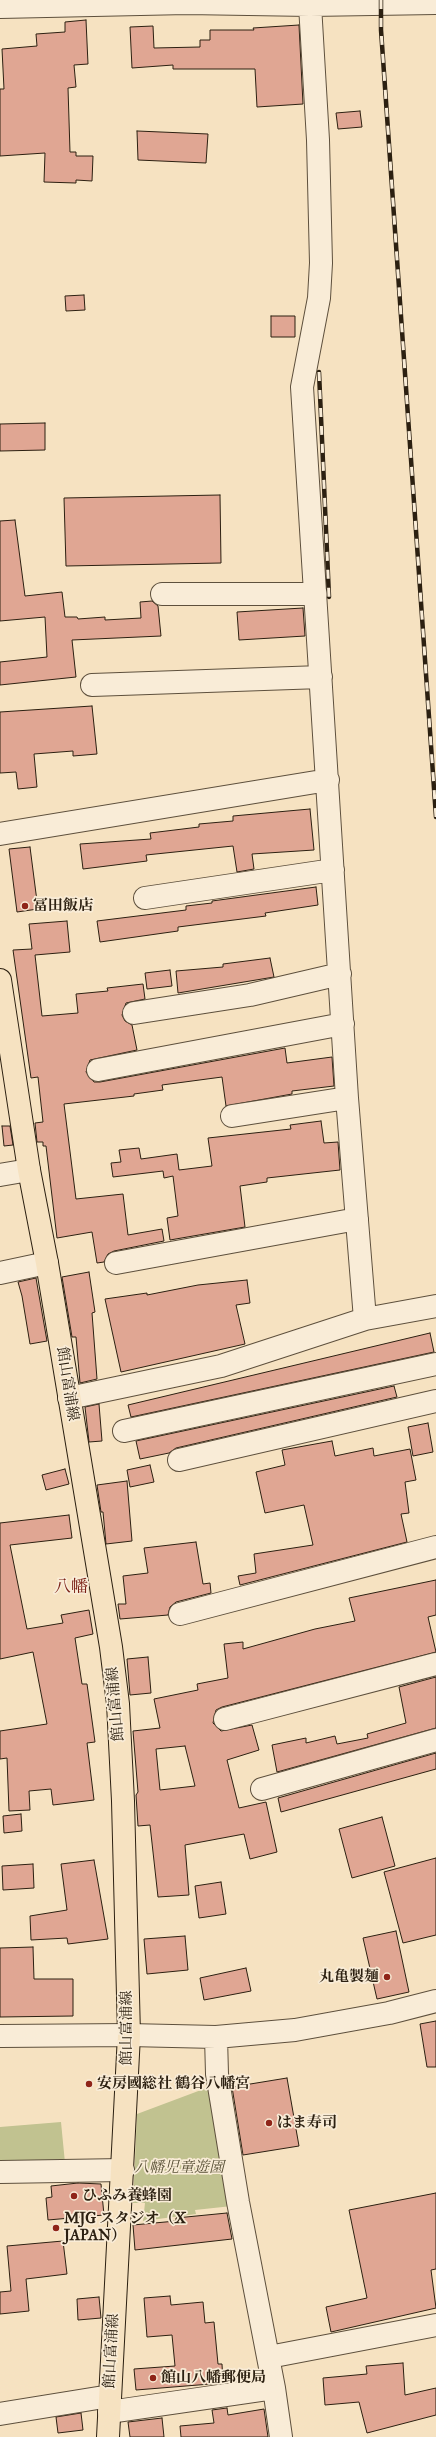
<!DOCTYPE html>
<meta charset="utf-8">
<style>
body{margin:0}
canvas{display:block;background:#f6e2c1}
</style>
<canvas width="436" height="2437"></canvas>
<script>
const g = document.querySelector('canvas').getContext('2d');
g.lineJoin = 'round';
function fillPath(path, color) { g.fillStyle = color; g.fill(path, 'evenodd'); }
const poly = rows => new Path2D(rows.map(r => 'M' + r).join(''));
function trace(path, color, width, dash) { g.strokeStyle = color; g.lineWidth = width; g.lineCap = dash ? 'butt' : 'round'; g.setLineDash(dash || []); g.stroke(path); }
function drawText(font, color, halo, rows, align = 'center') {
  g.font = font + ' "IM FELL Great Primer","Noto Serif JP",serif'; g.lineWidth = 3.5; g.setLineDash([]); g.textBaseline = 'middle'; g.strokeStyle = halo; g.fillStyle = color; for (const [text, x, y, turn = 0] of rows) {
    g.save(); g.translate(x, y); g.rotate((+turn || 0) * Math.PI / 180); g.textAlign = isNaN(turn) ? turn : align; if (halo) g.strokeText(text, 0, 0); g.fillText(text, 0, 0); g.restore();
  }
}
fillPath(poly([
 [209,2087,232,2206,195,2210,196,2214,143,2221,145,2203,133,2203,137,2114],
 [61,2122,65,2163,0,2163,0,2127]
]), '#c1c290');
const building = poly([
 [86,20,88,64,74,65,76,87,68,88,70,152,76,152,76,156,93,156,92,181,76,180,76,183,44,182,45,153,0,156,0,89,4,89,2,49,37,46,36,34,65,32,65,22,86,20],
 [299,25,303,104,257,107,255,69,173,69,173,65,132,68,130,27,153,26,154,48,200,47,200,40,210,40,210,30,254,30,253,28,299,25],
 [360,111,362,127,338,129,336,113,360,111],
 [137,131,208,134,206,163,138,160,137,131],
 [84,295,85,310,66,311,65,296,84,295],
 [271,316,295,316,295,337,271,337,271,316],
 [45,423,45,450,0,451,0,424,45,423],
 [220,495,221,563,66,566,64,498,220,495],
 [15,520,25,596,62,592,65,617,77,617,78,619,105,617,105,620,141,618,140,602,152,601,158,606,161,636,72,640,76,677,0,685,0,662,47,657,45,617,0,621,0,521,15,520],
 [303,608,305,636,239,640,237,612,303,608],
 [92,706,97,754,73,756,73,751,34,754,37,787,18,789,16,772,0,773,0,712,92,706],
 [310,809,314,850,252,854,254,869,237,872,233,846,146,855,147,861,83,869,80,844,151,839,150,833,199,827,199,824,233,821,233,816,310,809],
 [30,847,38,909,17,912,9,849,30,847],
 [316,887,318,905,265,913,266,916,178,927,178,931,100,942,97,921,186,910,186,906,212,903,212,901,316,887],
 [67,921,70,952,35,955,42,1016,78,1013,76,994,108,991,107,988,143,984,145,999,126,1003,122,1015,125,1021,132,1025,137,1050,90,1060,86,1072,94,1082,100,1082,285,1048,287,1063,332,1057,334,1086,292,1091,292,1094,226,1106,222,1077,162,1085,163,1090,134,1094,134,1096,64,1104,76,1199,123,1194,128,1235,162,1229,164,1241,114,1251,108,1254,104,1262,97,1263,92,1232,57,1238,46,1146,43,1146,43,1142,37,1142,35,1123,43,1122,38,1077,31,1078,13,950,32,949,29,924,67,921],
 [270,958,274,977,178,993,176,971,223,967,223,964,270,958],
 [170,970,172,986,147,989,145,973,170,970],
 [321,1121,324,1143,338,1142,340,1170,267,1178,267,1182,240,1186,245,1227,170,1240,167,1218,178,1216,173,1176,164,1178,163,1171,113,1177,111,1163,121,1162,119,1150,139,1148,141,1159,177,1154,179,1170,212,1166,208,1138,291,1129,290,1125,321,1121],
 [2,1126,10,1126,13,1145,4,1146,2,1126],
 [89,1272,95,1312,92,1313,97,1379,80,1383,76,1337,72,1337,62,1277,89,1272],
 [36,1278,47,1341,30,1344,22,1296,18,1282,36,1278],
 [247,1280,250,1303,236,1305,245,1344,121,1372,105,1299,147,1293,147,1295,198,1285,247,1280],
 [430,1333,434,1352,131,1417,128,1405,430,1333],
 [394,1386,397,1397,176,1448,169,1453,140,1459,136,1441,394,1386],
 [99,1404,102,1441,89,1442,85,1407,99,1404],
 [428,1423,433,1452,413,1456,408,1427,428,1423],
 [332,1441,335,1456,373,1448,374,1456,410,1449,416,1480,405,1482,409,1513,401,1514,407,1542,240,1585,238,1576,256,1573,254,1554,313,1545,304,1505,265,1513,256,1472,285,1465,282,1450,332,1441],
 [150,1465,154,1482,130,1487,127,1470,150,1465],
 [65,1469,69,1484,46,1490,42,1475,65,1469],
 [127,1481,132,1541,106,1544,103,1512,101,1512,97,1485,127,1481],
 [69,1515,72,1538,10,1545,27,1629,63,1623,61,1615,89,1610,93,1634,75,1638,82,1684,87,1684,95,1742,87,1743,94,1800,53,1805,51,1789,29,1791,30,1810,9,1811,7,1758,0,1759,0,1731,47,1724,33,1652,0,1659,0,1523,69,1515],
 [196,1542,203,1584,210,1583,211,1593,176,1602,170,1607,168,1615,120,1619,118,1604,126,1604,123,1576,148,1573,144,1548,196,1542],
 [436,1580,436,1615,428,1617,436,1652,222,1707,216,1710,213,1723,221,1731,252,1725,259,1750,227,1760,239,1808,266,1802,277,1852,250,1859,244,1834,185,1845,189,1895,158,1897,150,1825,138,1826,136,1795,138,1792,133,1731,160,1728,154,1699,198,1690,197,1684,228,1678,224,1644,243,1642,243,1649,315,1629,355,1621,349,1598,436,1580],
 [185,1746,195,1786,160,1790,156,1749,185,1746],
 [148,1657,151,1693,130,1695,127,1659,148,1657],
 [436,1677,436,1728,277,1772,272,1745,306,1738,306,1743,335,1736,337,1744,368,1738,367,1734,406,1723,399,1687,436,1677],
 [436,1753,436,1769,281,1812,278,1798,436,1753],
 [21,1814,22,1831,4,1833,3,1816,21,1814],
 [382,1817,395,1866,352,1878,339,1829,382,1817],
 [436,1858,436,1935,403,1943,384,1872,436,1858],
 [94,1860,108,1939,68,1944,67,1938,31,1940,30,1916,67,1910,61,1864,94,1860],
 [33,1864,34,1888,3,1890,2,1866,33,1864],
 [221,1882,226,1914,199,1918,195,1886,221,1882],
 [396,1931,409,1992,377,1999,363,1938,396,1931],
 [185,1936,188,1970,147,1974,144,1939,185,1936],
 [33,1947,34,1979,73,1979,73,2016,0,2017,0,1948,33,1947],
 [246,1968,251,1991,204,2000,200,1978,246,1968],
 [436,2021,436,2067,427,2067,420,2024,436,2021],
 [287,2078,299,2146,243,2155,232,2087,287,2078],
 [78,2183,101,2184,104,2215,48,2220,46,2198,52,2197,51,2186,78,2183],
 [436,2193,436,2269,431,2270,436,2308,331,2332,326,2307,367,2298,349,2210,436,2193],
 [227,2213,232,2239,135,2250,133,2225,176,2221,176,2218,227,2213],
 [63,2241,67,2274,26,2279,29,2311,0,2314,0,2292,11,2291,7,2246,63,2241],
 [170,2296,171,2305,203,2302,205,2323,214,2322,218,2364,222,2364,223,2383,136,2390,134,2369,175,2366,172,2335,147,2337,144,2298,170,2296],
 [99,2297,101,2318,78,2320,77,2299,99,2297],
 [403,2363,405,2395,436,2388,436,2415,367,2433,359,2402,325,2405,323,2378,367,2374,366,2366,403,2363],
 [227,2408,228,2415,264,2409,268,2437,181,2437,180,2426,214,2423,212,2410,227,2408],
 [81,2413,83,2430,58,2433,56,2417,81,2413],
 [162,2418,164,2437,130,2437,128,2422,162,2418]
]);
fillPath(building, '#e0a693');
trace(building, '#2c2011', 1);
const minor = poly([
 [310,5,318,140,321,263,319,298,302,387,347,1098,365,1319],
 [0,7,187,3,310,5,436,3],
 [162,594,316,594],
 [92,685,321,677],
 [0,834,328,780],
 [145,898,333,870],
 [134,1013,250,995,340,974],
 [98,1070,343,1024],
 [232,1116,347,1098],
 [0,1175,29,1170],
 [116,1263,357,1219],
 [0,1273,47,1263],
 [69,1398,221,1366,365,1319,436,1306],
 [124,1431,436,1364],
 [179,1460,436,1401],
 [180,1614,436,1547],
 [225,1719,436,1664],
 [262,1789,436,1740],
 [0,2036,129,2035,216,2037,295,2030,389,2013,436,2001],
 [0,2172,123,2170],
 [269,2357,436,2325],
 [274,2388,281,2437],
 [109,2412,274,2388,238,2202,217,2074,216,2037],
 [0,2414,110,2396]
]);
const major = poly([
 [0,980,29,1170,47,1263,111,1647,118,1704,123,1801,129,2035,108,2437]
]);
trace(minor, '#5e503d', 24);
trace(major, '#2c2011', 24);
trace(minor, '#f9ecd7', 22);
trace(major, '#f6e2c1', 22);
const rail = poly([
 [381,0,381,30,436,817],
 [319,372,329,597]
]);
trace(rail, '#2c2011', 4.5);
trace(rail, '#f9ecd7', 3, [9]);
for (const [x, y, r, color] of [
 [25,906,4,"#8f2418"],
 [387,1977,4,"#8f2418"],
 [89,2084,4,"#8f2418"],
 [269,2123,4,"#8f2418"],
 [74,2196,4,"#8f2418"],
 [56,2228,4,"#8f2418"],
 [153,2378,4,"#8f2418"]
]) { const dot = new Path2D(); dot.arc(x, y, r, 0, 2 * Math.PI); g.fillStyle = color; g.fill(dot); trace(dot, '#f9ecd7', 1.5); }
drawText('bold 15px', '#2c2011', '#f9ecd7', [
 ["冨田飯店",33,906],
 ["丸亀製麺",379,1977,"right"],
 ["安房國総社 鶴谷八幡宮",97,2084],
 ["はま寿司",277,2123],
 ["ひふみ養蜂園",82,2196],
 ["MJG スタジオ（X",64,2219],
 ["JAPAN）",64,2236],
 ["館山八幡郵便局",161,2378]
], 'left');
drawText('15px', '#2c2011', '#f9ecd7', [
 ["館山富浦線",67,1384,81],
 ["館山富浦線",116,1704,-95],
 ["館山富浦線",127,2028,-90],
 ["館山富浦線",112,2351,-87]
]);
drawText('italic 15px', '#595137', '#f9ecd7', [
 ["八幡児童遊園",179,2168]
]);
drawText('17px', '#7a1f14', '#f9ecd7', [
 ["八幡",71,1588]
]);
</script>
